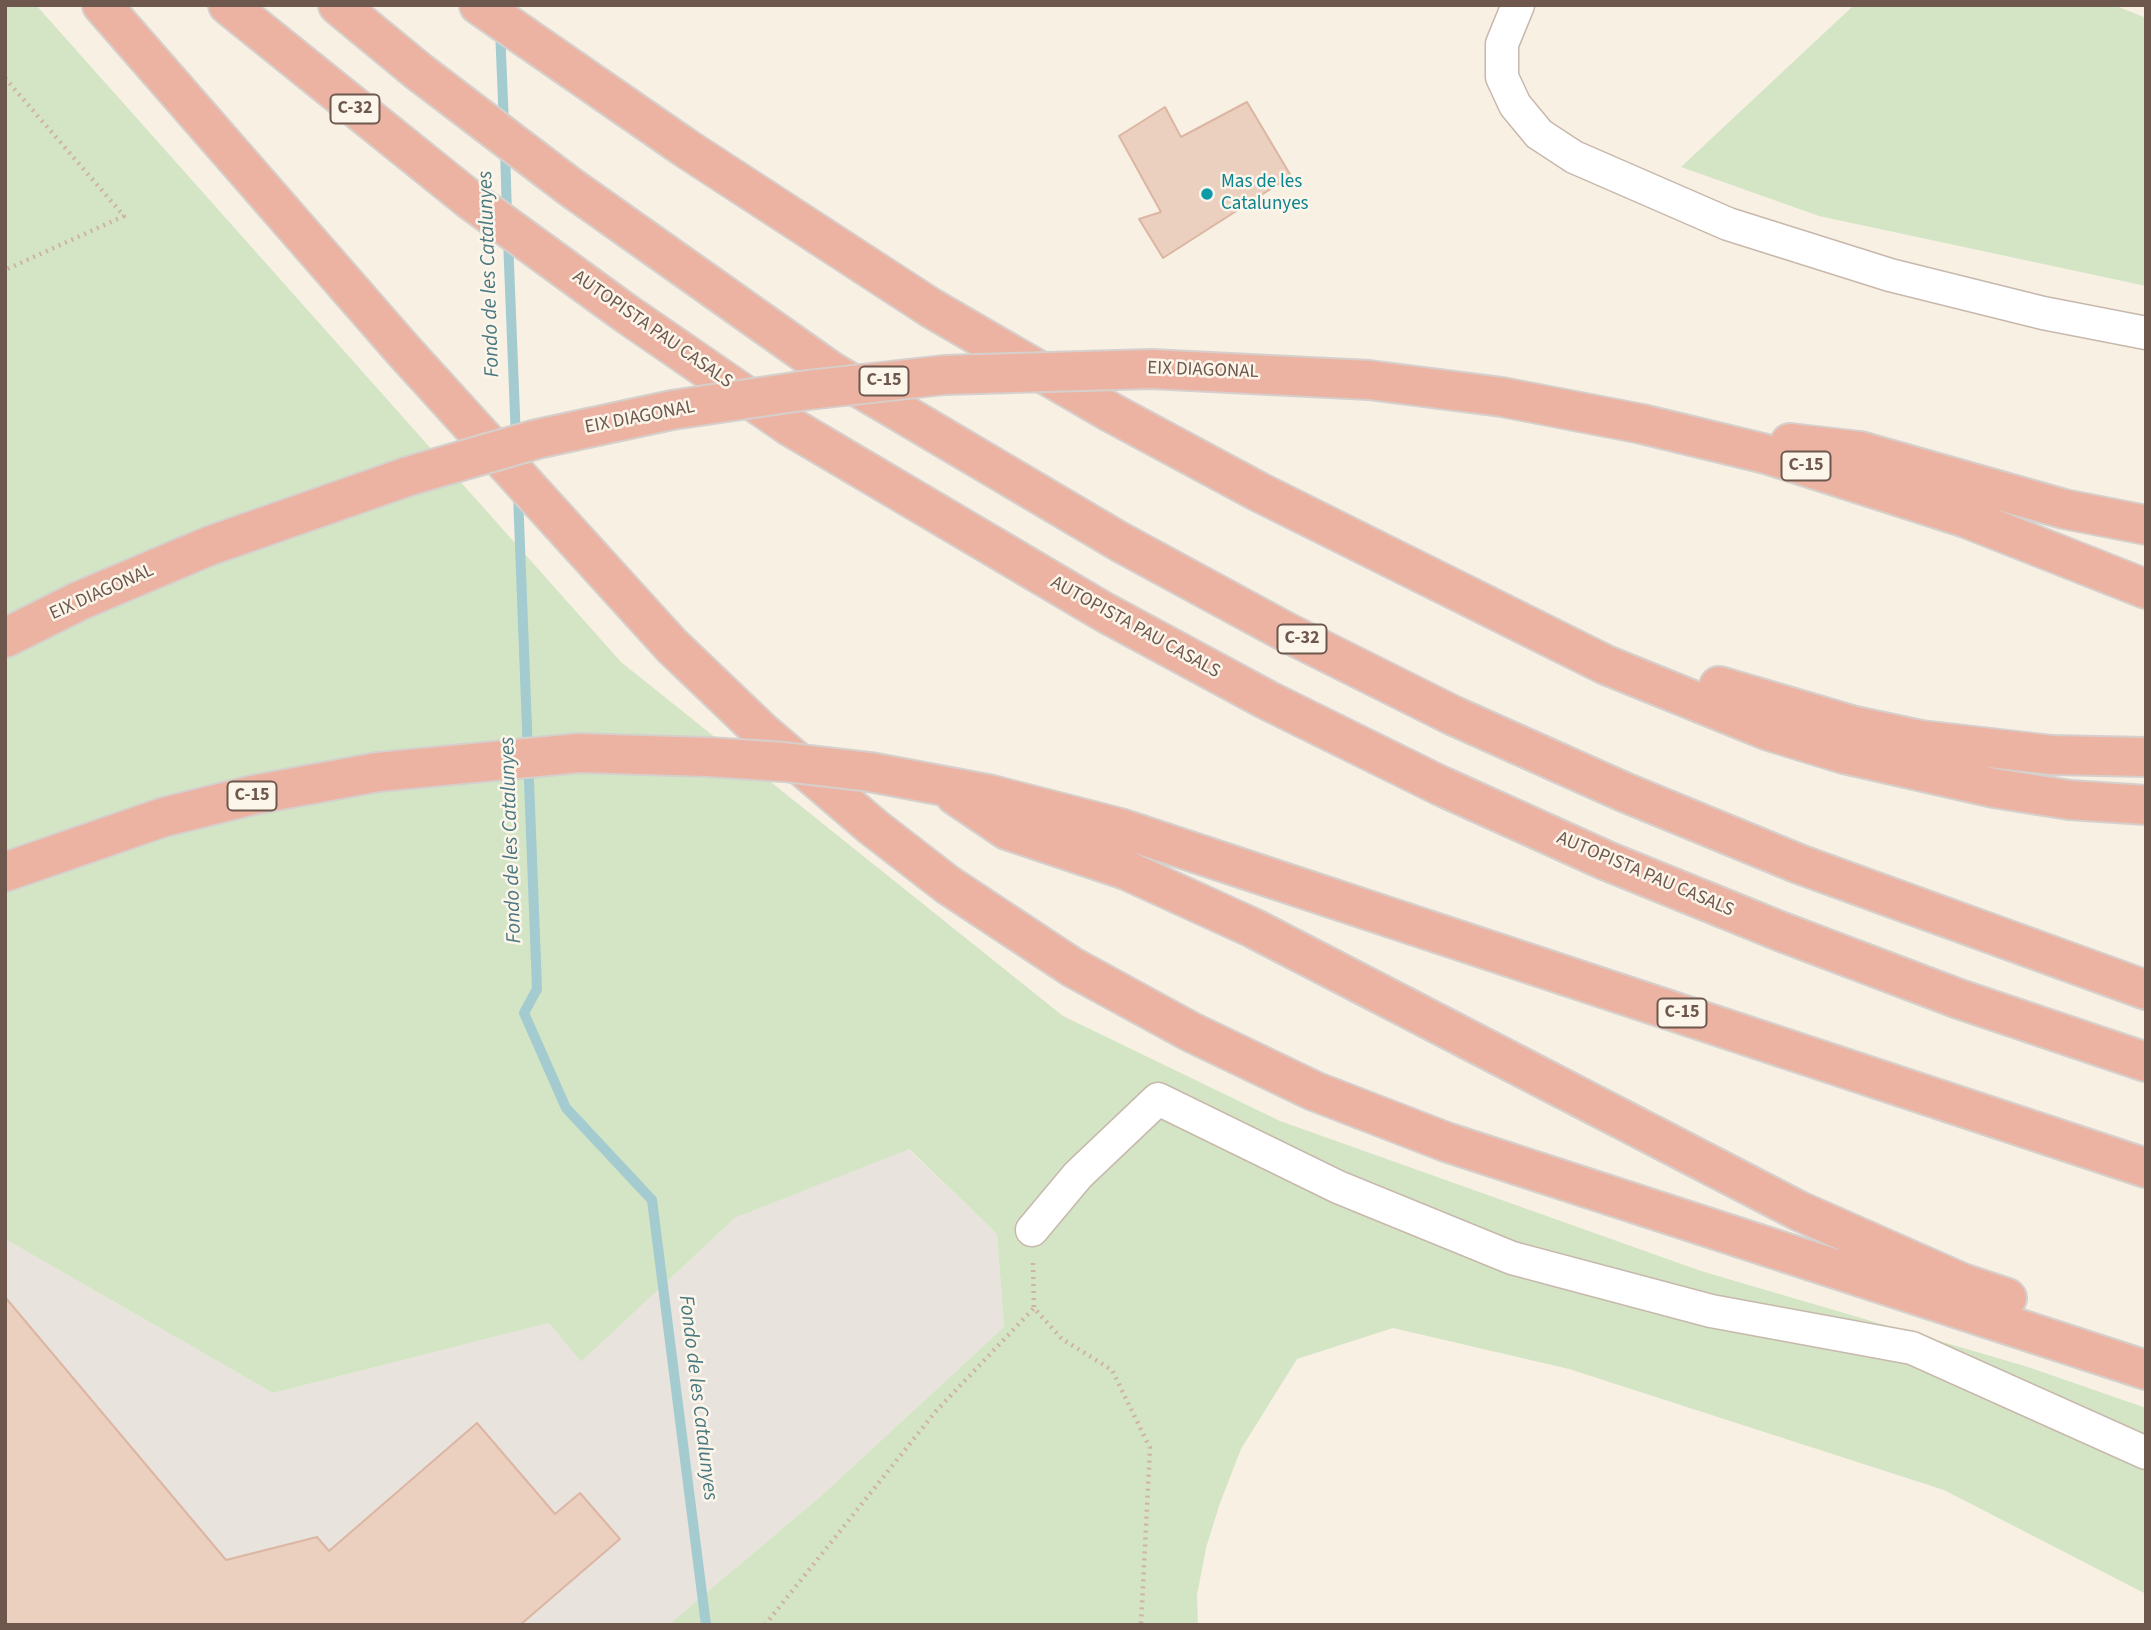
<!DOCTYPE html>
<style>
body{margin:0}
#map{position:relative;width:2151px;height:1630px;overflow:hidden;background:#f9f0e4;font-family:"Source Sans 3",sans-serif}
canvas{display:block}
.frame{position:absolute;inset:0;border:7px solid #6e584d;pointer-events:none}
</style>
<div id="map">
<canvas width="2151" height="1630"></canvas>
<div class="frame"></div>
</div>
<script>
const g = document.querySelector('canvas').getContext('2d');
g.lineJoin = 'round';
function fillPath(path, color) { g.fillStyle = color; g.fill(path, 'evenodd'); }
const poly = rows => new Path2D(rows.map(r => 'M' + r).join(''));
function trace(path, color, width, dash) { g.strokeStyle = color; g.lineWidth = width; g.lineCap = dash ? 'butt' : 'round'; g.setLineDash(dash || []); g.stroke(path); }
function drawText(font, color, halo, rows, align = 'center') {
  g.font = font + ' "Source Sans 3",sans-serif'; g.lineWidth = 5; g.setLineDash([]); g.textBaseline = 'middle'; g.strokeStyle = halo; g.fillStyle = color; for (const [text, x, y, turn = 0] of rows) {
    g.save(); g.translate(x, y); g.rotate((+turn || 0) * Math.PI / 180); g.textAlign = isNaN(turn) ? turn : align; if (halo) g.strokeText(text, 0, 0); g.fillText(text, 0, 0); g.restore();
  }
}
fillPath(poly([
 [908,1149,997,1234,1004,1327,821,1496,668,1625,5,1625,5,1239,273,1393,549,1323,581,1362,735,1218]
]), '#e9e3de');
fillPath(poly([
 [5,5,36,5,621,662,1063,1016,1280,1121,1701,1271,2028,1367,2146,1408,2146,1594,1944,1490,1569,1369,1393,1328,1297,1359,1241,1449,1220,1503,1206,1548,1197,1595,1198,1625,668,1625,821,1496,1004,1327,997,1234,909,1149,735,1218,581,1362,549,1323,273,1393,5,1239],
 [1854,5,2114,5,2146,18,2146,286,1819,216,1681,167]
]), '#d3e5c5');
trace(poly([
 [500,29,504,125],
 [505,148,507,216],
 [508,239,516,440],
 [518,494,537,989,524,1013,566,1108,652,1200,706,1625]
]), '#a3cbd0', 10);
const building = poly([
 [1247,102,1291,176,1163,258,1139,219,1161,212,1119,136,1165,107,1181,137,1247,102],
 [5,1297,226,1560,317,1537,329,1551,477,1423,555,1514,580,1493,620,1539,520,1625,5,1625,5,1297]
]);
fillPath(building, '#ebcfbf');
trace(building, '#dcb6a2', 2);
const minor = poly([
 [1518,5,1502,44,1502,77,1515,105,1539,134,1574,157,1728,224,1890,275,2043,313,2146,333],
 [1032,1230,1078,1175,1158,1099,1338,1187,1512,1258,1711,1311,1912,1348,2146,1453]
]);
const motorway = poly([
 [102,5,403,350,672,646,762,732,873,827,948,885,1072,967,1191,1032,1314,1091,1446,1142,2146,1370],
 [228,5,469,199,624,312,791,427,1104,612,1267,700,1439,785,1607,861,1782,932,1959,999,2146,1062],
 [338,5,418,71,569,186,829,370,1120,542,1284,631,1454,716,1624,792,1799,864,2146,990],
 [479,5,687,149,931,308,1112,413,1259,492,1606,665,1769,731,1844,754,1994,788,2070,800,2146,805],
 [1369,380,1502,397,1642,424,1766,454,1966,518,2146,589],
 [1790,443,1860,451,2064,509,2146,525],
 [5,638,79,601,209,546,409,476],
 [1719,686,1851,725,1921,740,2052,755,2146,757],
 [870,772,992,795,1120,828,2146,1168],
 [955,795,1007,830,1126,870,1253,928,1799,1211,1962,1283,2007,1298],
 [5,872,164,817,253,795,378,772,579,753,708,757]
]);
trace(minor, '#c8b8ac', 35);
trace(motorway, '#d6d0cd', 42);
trace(poly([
 [5,78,124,216,5,270],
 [1033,1263,1034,1308,1062,1339,1112,1370,1150,1448,1141,1625],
 [765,1625,936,1411,1034,1308]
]), '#cfb3a3', 4.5, [2, 5]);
trace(minor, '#fff', 32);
trace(motorway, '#ecb3a3', 38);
const motorwayBridge = poly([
 [409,476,537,439,672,410,808,390,944,375,1151,369,1369,380],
 [708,757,784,762,870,772]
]);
trace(motorwayBridge, '#d6d0cd', 42, []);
trace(motorwayBridge, '#ecb3a3', 38);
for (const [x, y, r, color] of [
 [1207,194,7,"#0f9aa8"]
]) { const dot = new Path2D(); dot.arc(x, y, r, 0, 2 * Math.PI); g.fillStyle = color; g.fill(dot); trace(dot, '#fcf5ea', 2.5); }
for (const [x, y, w] of [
 [355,109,49],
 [884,381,49],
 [1806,466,49],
 [1302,639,49],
 [252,796,49],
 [1682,1013,49]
]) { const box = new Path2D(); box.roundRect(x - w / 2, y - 14.5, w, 29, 5); g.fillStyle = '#fcf5ea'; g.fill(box); trace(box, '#6e584d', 2); }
drawText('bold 18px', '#6e584d', null, [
 ["C-32",355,109],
 ["C-15",884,381],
 ["C-15",1806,466],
 ["C-32",1302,639],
 ["C-15",252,796],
 ["C-15",1682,1013]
]);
drawText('19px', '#0d838f', '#fcf5ea', [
 ["Mas de les",1221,183],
 ["Catalunyes",1221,205]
], 'left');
drawText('19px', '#6e584d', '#fcf5ea', [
 ["AUTOPISTA PAU CASALS",652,330,35],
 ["EIX DIAGONAL",1203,371,2],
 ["EIX DIAGONAL",640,418,-11],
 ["EIX DIAGONAL",102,593,-24],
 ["AUTOPISTA PAU CASALS",1135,628,29],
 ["AUTOPISTA PAU CASALS",1645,875,23]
]);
drawText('italic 21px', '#4a7880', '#fcf5ea', [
 ["Fondo de les Catalunyes",490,274,-92],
 ["Fondo de les Catalunyes",512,840,-92],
 ["Fondo de les Catalunyes",697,1398,83]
]);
</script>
